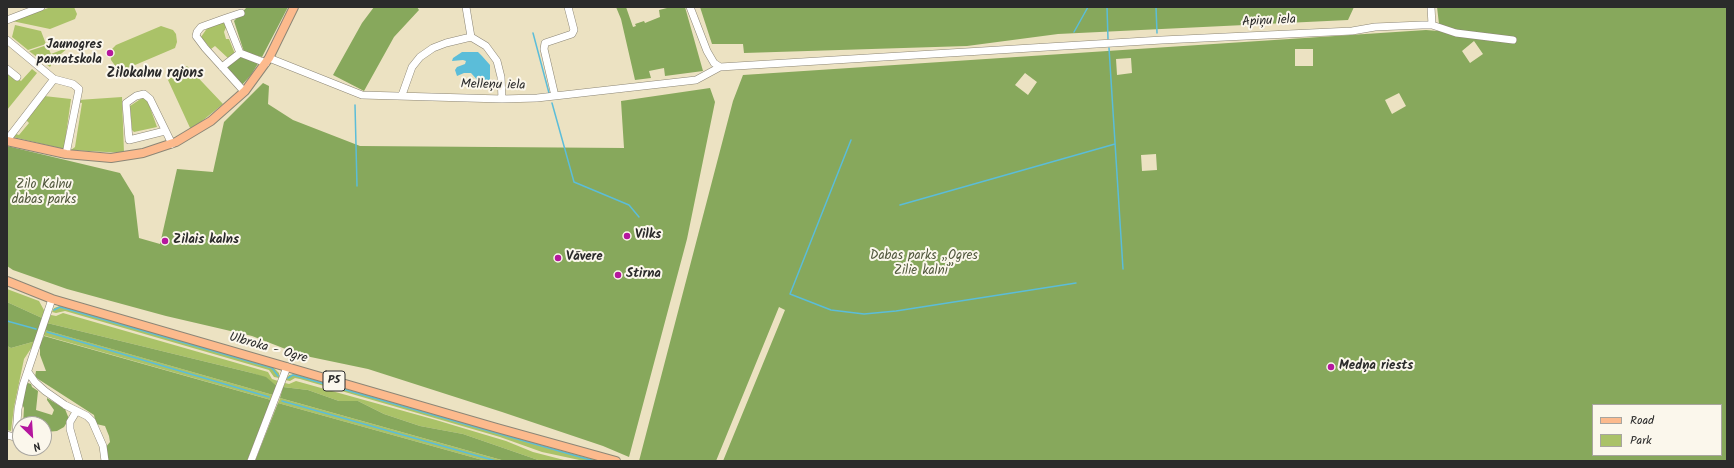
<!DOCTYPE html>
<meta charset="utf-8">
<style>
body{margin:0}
#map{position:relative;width:1734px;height:468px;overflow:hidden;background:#ece2c2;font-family:Kalam,sans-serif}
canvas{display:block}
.frame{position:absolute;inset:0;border:8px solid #2b2b2b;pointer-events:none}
.legend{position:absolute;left:1592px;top:404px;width:130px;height:52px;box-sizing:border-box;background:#fbf7ec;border:1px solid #a8a59f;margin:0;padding:5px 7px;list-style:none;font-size:12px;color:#2b2b2b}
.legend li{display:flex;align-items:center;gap:8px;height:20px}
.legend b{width:20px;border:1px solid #a8a59f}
.north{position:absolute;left:12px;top:416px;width:40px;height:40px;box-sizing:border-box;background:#fbf7ec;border:1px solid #a8a59f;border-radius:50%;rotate:155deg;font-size:11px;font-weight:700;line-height:16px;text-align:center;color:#2b2b2b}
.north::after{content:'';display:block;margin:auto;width:14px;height:18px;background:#b5179e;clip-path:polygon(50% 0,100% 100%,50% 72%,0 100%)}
</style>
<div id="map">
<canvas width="1734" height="468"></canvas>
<div class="frame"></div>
<ul class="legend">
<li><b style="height:5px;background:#fcba8d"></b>Road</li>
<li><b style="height:11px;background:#aac268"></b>Park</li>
</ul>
<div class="north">N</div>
</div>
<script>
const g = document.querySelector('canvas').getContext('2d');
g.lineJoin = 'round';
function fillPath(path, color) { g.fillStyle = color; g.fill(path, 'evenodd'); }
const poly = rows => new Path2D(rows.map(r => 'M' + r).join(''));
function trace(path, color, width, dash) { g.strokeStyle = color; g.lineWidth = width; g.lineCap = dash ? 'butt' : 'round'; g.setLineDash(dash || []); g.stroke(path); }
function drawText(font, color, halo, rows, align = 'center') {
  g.font = font + ' Kalam,sans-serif'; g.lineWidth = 4; g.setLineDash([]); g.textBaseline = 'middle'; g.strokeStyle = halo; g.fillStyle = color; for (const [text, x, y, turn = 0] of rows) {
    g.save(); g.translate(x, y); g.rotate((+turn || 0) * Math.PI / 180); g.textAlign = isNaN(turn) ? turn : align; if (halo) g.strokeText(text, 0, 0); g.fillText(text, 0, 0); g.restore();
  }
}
fillPath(poly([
 [51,7,74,7,77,14,75,19,50,29,12,21],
 [219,22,225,22,227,25,224,32,226,39,229,39,235,54,229,59,215,46,211,49,201,37,208,27],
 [15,25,41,31,46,44,28,50,12,37],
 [161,26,173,30,176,34,177,42,175,48,128,68,116,67,111,60,110,51,116,45],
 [47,45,51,54,69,47,55,59,50,67,29,51],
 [187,66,223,104,191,130,168,80],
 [32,69,37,73,7,110,7,72,21,81],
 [44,96,71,99,64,149,13,137,16,134,19,135,29,123,25,119],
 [122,97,124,153,71,150,75,147,82,103,78,102,78,100],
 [142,98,147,99,157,127,134,132,132,130,130,106],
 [7,289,39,301,45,312,42,318,7,302],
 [60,306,273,367,279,373,279,378,274,377,269,370,65,311,56,313,52,312,54,308],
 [63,313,268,372,272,379,278,381,277,386,266,378,252,373,47,323,51,315,56,316],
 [7,319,273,395,271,400,7,325],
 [36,341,24,359,14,407,11,431,7,430,7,346,11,348],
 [295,374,501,434,599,461,584,461,542,452,500,437,300,379,295,378,290,381,285,380,289,375],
 [296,381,436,420,506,441,533,452,568,461,541,461,463,434,420,426,384,414,358,401,339,401,308,390,283,387,285,383,289,384],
 [280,398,505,461,486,461,278,403]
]), '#aac268');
fillPath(poly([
 [247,7,288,7,262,57,244,52,234,21],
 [374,7,417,7,419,10,394,37,364,91,333,75,362,23],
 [616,7,626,7,633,27,636,26,635,24,644,21,645,23,660,17,659,10,671,7,685,7,703,71,665,76,664,68,649,71,651,78,635,80,621,19],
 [700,7,1354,7,1348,20,1058,34,967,46,744,53,743,44,712,44],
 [1437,7,1727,7,1727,461,723,461,785,310,779,307,716,461,639,461,733,101,743,75,1426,30,1438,31,1439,24],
 [1474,41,1483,54,1470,63,1462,51],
 [1295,49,1313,49,1313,66,1295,66],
 [1131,58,1132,73,1117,75,1116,59],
 [1025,73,1037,82,1028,95,1015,85],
 [1399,93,1406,106,1392,114,1385,100],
 [1156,154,1157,170,1142,171,1141,155],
 [1593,405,1721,405,1721,455,1593,455],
 [239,57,259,62,251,75,241,86,227,67],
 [263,83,269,86,268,104,293,120,360,146,624,148,621,101,710,88,715,102,687,239,629,457,603,446,502,412,368,369,301,355,252,336,166,316,67,289,13,270,7,266,7,146,120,173,134,196,139,238,160,244,177,169,213,172,224,122],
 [7,302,42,318,42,340,44,336,271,400,247,461,109,461,105,448,110,442,109,436,105,426,96,424,94,415,35,377,36,371,46,371,40,355,40,342,36,341,11,348,7,346],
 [47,323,252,373,266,377,277,386,273,395,45,330],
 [28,383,31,384,32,387,38,391,36,410,52,415,54,410,47,400,47,398,65,409,69,419,64,427,57,431,46,432,44,431,44,424,23,424,24,408,21,402,25,385],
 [283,387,308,390,339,401,358,401,384,414,420,426,463,434,541,461,505,461,280,398],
 [278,403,486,461,255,461]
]), '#87a85c');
fillPath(poly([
 [462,52,478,52,482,56,490,65,490,81,480,83,471,73,464,73,457,76,455,70,457,67,465,64,466,61,463,60,452,61,453,58]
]), '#5bbdd9');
trace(poly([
 [1107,7,1108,39],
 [1156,7,1157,33],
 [1074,32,1088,7],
 [533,33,549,93],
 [1109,48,1123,269],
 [552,103,574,182,629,205,639,217],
 [355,105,357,186],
 [851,140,790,294,831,310,864,314,896,311,1076,283],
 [900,205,1115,144],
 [54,310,60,307,272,368,278,376],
 [7,321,36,329],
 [47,332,269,397],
 [288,378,293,375,297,376,594,461],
 [282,401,496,461]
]), '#5bbdd9', 1.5);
const minor = poly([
 [466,7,471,37],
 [690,7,707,51,714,63,720,67],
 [1431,7,1432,25],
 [226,18,241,13],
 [7,20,41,7],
 [7,40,54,79,73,84,79,89,66,154],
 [240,53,266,63],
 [269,58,362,95,502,99,537,98,696,80,720,67],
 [222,67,240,53,226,18,201,27,197,32,196,36,205,48,241,88,245,91],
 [720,67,1162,40,1352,31,1375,27,1422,25,1432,25,1456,33,1513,40],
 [7,69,17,77],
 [402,95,412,67,420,57,433,48,446,43,471,37,486,46,497,61,501,77,502,99],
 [555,96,544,49,545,43,572,34,574,30,568,7],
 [165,131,129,140,126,103,136,96,144,94,150,99,172,144],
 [7,140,54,79],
 [28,372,35,382,45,391,65,405,87,416,92,421,103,446,105,461],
 [76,412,70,422,70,429,79,461],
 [7,435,14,437,16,434,18,409,23,385,52,299],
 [251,461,287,367]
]);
const major = poly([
 [7,141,66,154,111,158,143,153,176,142,211,121,245,91,269,58,294,7],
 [7,281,52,299,497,428,616,461]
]);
trace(minor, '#8c8676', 8);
trace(major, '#8c8676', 10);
trace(minor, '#fff', 7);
trace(major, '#fcba8d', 8);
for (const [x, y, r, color] of [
 [110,53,4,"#b5179e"],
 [627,236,4,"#b5179e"],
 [165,241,4,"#b5179e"],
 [558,258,4,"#b5179e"],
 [618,275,4,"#b5179e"],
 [1331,367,4,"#b5179e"]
]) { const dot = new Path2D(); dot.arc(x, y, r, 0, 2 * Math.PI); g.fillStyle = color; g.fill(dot); trace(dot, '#fbf7ec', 1.5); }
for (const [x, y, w] of [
 [334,381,22]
]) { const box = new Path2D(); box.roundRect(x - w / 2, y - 10, w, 20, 3); g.fillStyle = '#fbf7ec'; g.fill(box); trace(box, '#2b2b2b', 1); }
drawText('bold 12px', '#2b2b2b', null, [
 ["P5",334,381]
]);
drawText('13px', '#2b2b2b', '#fbf7ec', [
 ["Apiņu iela",1269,22,-3],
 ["Melleņu iela",493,86,1],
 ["Ulbroka - Ogre",268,349,16]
]);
drawText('bold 13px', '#2b2b2b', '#fbf7ec', [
 ["Jaunogres",102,46,"right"],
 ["pamatskola",102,61,"right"],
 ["Vilks",635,236],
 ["Zilais kalns",173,241],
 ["Vāvere",566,258],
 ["Stirna",626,275],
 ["Medņa riests",1339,367]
], 'left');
drawText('13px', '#51583d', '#fbf7ec', [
 ["Zilo Kalnu",44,186],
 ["dabas parks",44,201],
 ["Dabas parks „Ogres",924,257],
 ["Zilie kalni”",924,272]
]);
drawText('bold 14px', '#2b2b2b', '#fbf7ec', [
 ["Zilokalnu rajons",155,75]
]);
</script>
